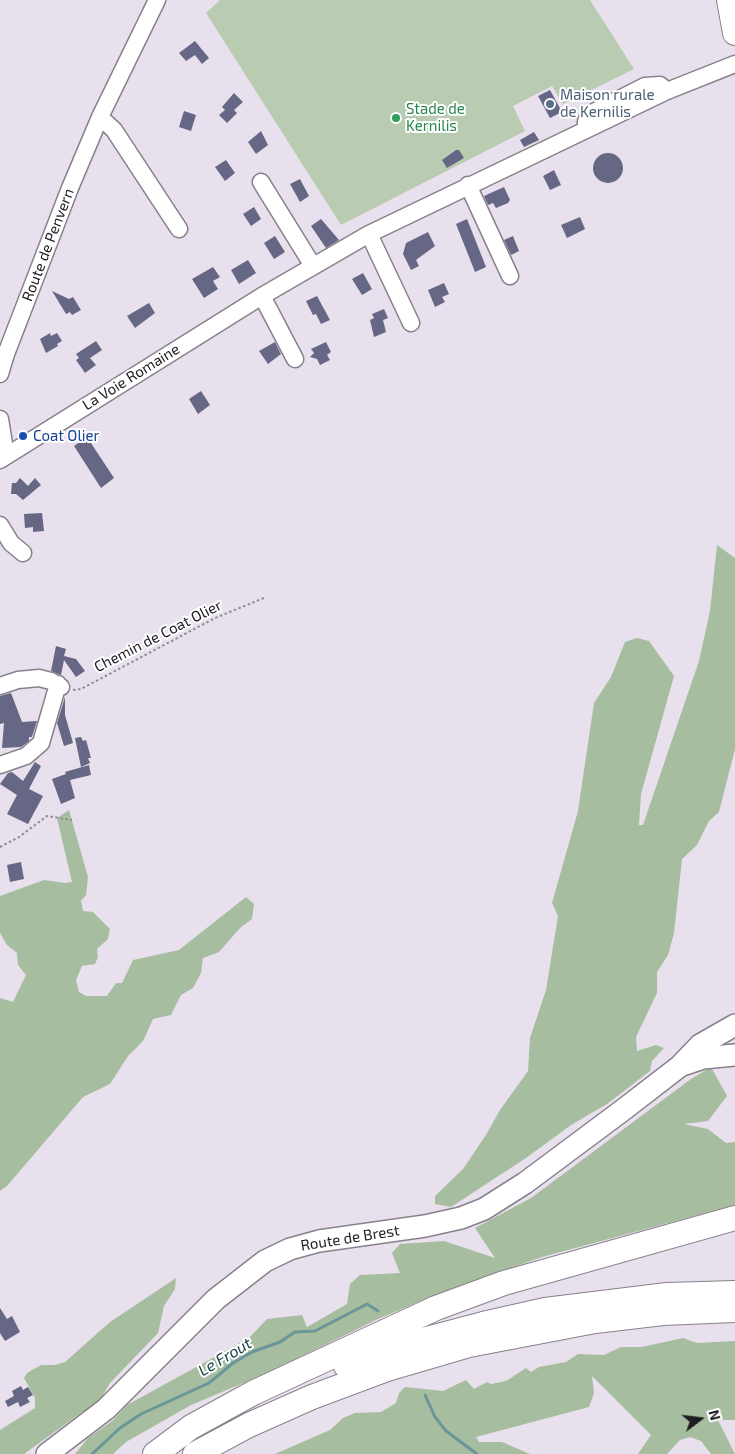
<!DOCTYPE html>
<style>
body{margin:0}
#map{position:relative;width:735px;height:1454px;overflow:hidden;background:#e8e0ec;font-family:"Exo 2",sans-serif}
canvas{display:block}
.north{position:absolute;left:675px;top:1394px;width:50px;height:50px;-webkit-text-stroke:4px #fff;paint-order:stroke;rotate:75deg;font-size:14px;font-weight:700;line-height:20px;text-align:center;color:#1f1c21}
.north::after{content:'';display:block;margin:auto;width:18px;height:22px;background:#1f1c21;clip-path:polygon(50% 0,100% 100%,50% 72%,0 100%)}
</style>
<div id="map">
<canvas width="735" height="1454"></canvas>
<div class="north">N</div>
</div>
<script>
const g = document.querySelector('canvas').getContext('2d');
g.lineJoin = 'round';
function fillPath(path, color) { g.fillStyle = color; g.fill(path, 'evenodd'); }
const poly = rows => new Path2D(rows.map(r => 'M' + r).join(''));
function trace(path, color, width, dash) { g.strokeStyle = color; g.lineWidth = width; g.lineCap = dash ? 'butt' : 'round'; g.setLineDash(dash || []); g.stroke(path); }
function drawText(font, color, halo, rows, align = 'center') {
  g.font = font + ' "Exo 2",sans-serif'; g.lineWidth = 4; g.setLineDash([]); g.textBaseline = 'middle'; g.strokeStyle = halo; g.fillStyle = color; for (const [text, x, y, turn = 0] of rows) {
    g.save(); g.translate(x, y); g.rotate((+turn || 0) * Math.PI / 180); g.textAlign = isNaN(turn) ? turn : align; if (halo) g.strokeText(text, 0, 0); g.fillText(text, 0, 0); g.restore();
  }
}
fillPath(poly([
 [220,0,590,0,634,69,563,104,552,86,513,106,525,131,341,225,206,13]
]), '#b9ccb2');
fillPath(poly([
 [717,545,735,558,735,749,719,812,709,821,697,845,682,859,674,933,668,955,657,972,657,993,636,1037,637,1051,656,1045,664,1048,652,1061,650,1071,607,1104,571,1125,526,1158,451,1207,435,1204,435,1196,463,1169,486,1135,500,1110,528,1071,530,1038,546,990,558,916,552,903,578,811,594,703,611,677,625,642,637,638,649,641,674,676,641,794,639,825,643,825,699,661,710,611],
 [69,810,88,877,86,895,81,901,83,911,93,912,110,929,108,939,97,949,98,957,95,964,82,966,76,980,79,992,86,996,107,996,116,983,122,983,133,960,179,950,246,897,254,904,252,919,240,928,219,952,203,958,201,973,193,988,181,995,171,1015,153,1019,143,1041,128,1056,110,1084,83,1097,7,1186,0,1191,0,998,13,1002,26,975,18,965,17,953,7,945,0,933,0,896,44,880,65,883,72,882,57,818],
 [711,1067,727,1096,708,1121,684,1124,708,1129,726,1143,735,1142,735,1205,542,1257,435,1295,378,1319,265,1374,191,1405,126,1442,113,1454,75,1454,88,1438,112,1421,127,1405,249,1338,267,1319,302,1315,307,1327,347,1304,350,1284,360,1275,400,1273,392,1253,400,1244,444,1241,495,1258,475,1228,531,1198,691,1079],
 [176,1278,175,1289,164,1306,158,1333,110,1383,96,1407,82,1412,24,1454,0,1454,0,1430,35,1408,35,1398,24,1378,27,1373,41,1365,55,1365,65,1362,110,1322],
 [683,1338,697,1343,735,1341,735,1420,718,1420,735,1454,711,1454,701,1441,690,1437,680,1440,667,1454,638,1454,651,1435,592,1376,594,1393,589,1407,476,1437,479,1442,502,1442,530,1454,275,1454,330,1430,343,1418,355,1413,381,1412,396,1403,399,1393,405,1387,443,1391,466,1380,474,1389,487,1382,491,1384,506,1381,526,1368,531,1372,539,1367,566,1362,578,1354,604,1355,621,1347,642,1347]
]), '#a7bd9f');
trace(poly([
 [425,1395,435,1417,446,1431,477,1454],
 [92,1454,120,1428,141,1414,209,1383,233,1363,252,1352,280,1342,295,1332,315,1331,367,1304,378,1311]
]), '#6a969a', 3);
fillPath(poly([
 [195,41,209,58,202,64,195,55,186,61,179,53],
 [550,90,562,112,550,118,538,96],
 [234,93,243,102,234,110,237,113,227,123,219,115,225,110,222,107],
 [184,111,196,115,191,131,179,127],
 [261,131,268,145,256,154,248,142],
 [534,132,539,140,524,147,520,140],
 [456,150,459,150,464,158,447,168,442,160],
 '593 168a15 15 0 1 1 30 0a15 15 0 1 1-30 0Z',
 [226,160,235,173,225,181,215,167],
 [554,170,561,185,550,190,543,176],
 [300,179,309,196,300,202,290,184],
 [504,187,510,200,508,203,496,208,493,203,488,205,484,196],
 [254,207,261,219,251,226,243,214],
 [580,217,585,229,567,238,561,225],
 [321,219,339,240,326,248,311,226],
 [467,219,486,267,475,272,456,224],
 [428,232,435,246,416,260,419,266,411,270,403,254,406,243],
 [275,236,285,252,274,259,264,243],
 [513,236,519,251,511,255,504,240],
 [248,260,256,273,239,284,231,270],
 [213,267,220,277,213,281,218,289,204,298,192,279],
 [363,273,372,289,362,295,352,279],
 [444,283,449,294,442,297,445,302,435,307,428,290],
 [52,291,69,299,73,297,81,310,72,315,70,312,66,314],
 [317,296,330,320,321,324,316,314,313,315,306,301],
 [149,303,155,313,135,328,127,316],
 [384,309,388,318,383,320,386,332,374,337,370,320,374,318,372,314],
 [50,333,51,336,57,333,62,341,57,344,58,346,46,353,40,339],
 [96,341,102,350,90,358,96,365,85,373,76,360,79,358,76,354],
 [275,342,281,354,268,364,259,351],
 [326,342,331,352,327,355,330,360,320,365,317,359,310,357,314,353,311,349],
 [201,391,210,405,198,414,189,399],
 [87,437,114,478,101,488,74,446],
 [20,478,28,486,35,478,41,485,23,500,16,494,11,494,12,483,16,483],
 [42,513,44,531,33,532,33,527,25,528,24,514],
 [56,646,66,649,64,656,76,659,85,671,76,677,64,660,61,675,51,671],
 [11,693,22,722,37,721,32,737,29,737,29,741,21,747,2,748,4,723,0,724,0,696],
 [65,697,65,715,73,743,64,746,57,723],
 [81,737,83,741,86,740,91,758,88,758,90,763,81,767,75,738],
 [35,762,41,766,29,789,43,796,28,824,7,814,17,795,0,784,8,773,12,772,23,781],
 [89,765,91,775,70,780,75,798,61,804,52,779,66,774,65,772],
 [21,862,24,879,10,882,7,865],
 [0,1308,7,1319,12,1316,20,1332,5,1341,0,1333],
 [21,1386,23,1390,28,1387,33,1395,27,1398,30,1402,20,1407,18,1402,8,1407,5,1401,14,1396,12,1391]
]), '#666685');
const minor = poly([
 [100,117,114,130,179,229],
 [586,129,586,121,594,112,645,86,660,85,667,91],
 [261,182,313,266],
 [468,185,510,276],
 [369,234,411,323],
 [262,296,295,359],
 [0,374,6,354,70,188,100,117,157,0],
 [0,419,6,456],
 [0,460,262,296,369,234,667,91,735,64],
 [0,525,11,543,23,553],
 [0,686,18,680,39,678,51,681,61,687],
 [0,765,26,756,41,743,58,684]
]);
const major = poly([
 [682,1065,703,1058,735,1055],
 [47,1454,106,1409,216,1299,265,1261,290,1249,319,1241,425,1226,461,1218,484,1209,525,1183,623,1110,680,1066,700,1045,735,1025]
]);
const highway = poly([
 [729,0,735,33],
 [346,1366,415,1342,483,1324,545,1310,667,1295,735,1293],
 [155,1454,191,1427,253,1393,436,1308,504,1283,735,1218],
 [195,1454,249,1425,312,1397,387,1369,469,1345,595,1321,663,1313,735,1310]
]);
trace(minor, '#88818b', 19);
trace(major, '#88818b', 24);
trace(highway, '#88818b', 26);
trace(poly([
 [73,690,81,689,215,618,264,598],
 [0,847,19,837,47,816,72,820]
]), '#928c95', 2, [2.5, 2.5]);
trace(minor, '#fff', 16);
trace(major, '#fff', 21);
trace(highway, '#fff', 24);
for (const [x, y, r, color] of [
 [550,104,5,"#5c6f8a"],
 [396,118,5,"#2e9e5b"],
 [23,436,5,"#1a4fb4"]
]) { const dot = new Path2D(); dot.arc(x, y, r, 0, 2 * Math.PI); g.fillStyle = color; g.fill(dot); trace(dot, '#fff', 2); }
drawText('15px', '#4e5e75', '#fff', [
 ["Maison rurale",560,95],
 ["de Kernilis",560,112]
], 'left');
drawText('15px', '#27864d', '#fff', [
 ["Stade de",406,109],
 ["Kernilis",406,126]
], 'left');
drawText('15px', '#1f1c21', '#fff', [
 ["Route de Penvern",48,245,-69],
 ["La Voie Romaine",131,377,-32],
 ["Chemin de Coat Olier",158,636,-27],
 ["Route de Brest",350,1238,-9]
]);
drawText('15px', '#164399', '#fff', [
 ["Coat Olier",33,436]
], 'left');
drawText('italic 16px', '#133f42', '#fff', [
 ["Le Frout",225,1357,-31]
]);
</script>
